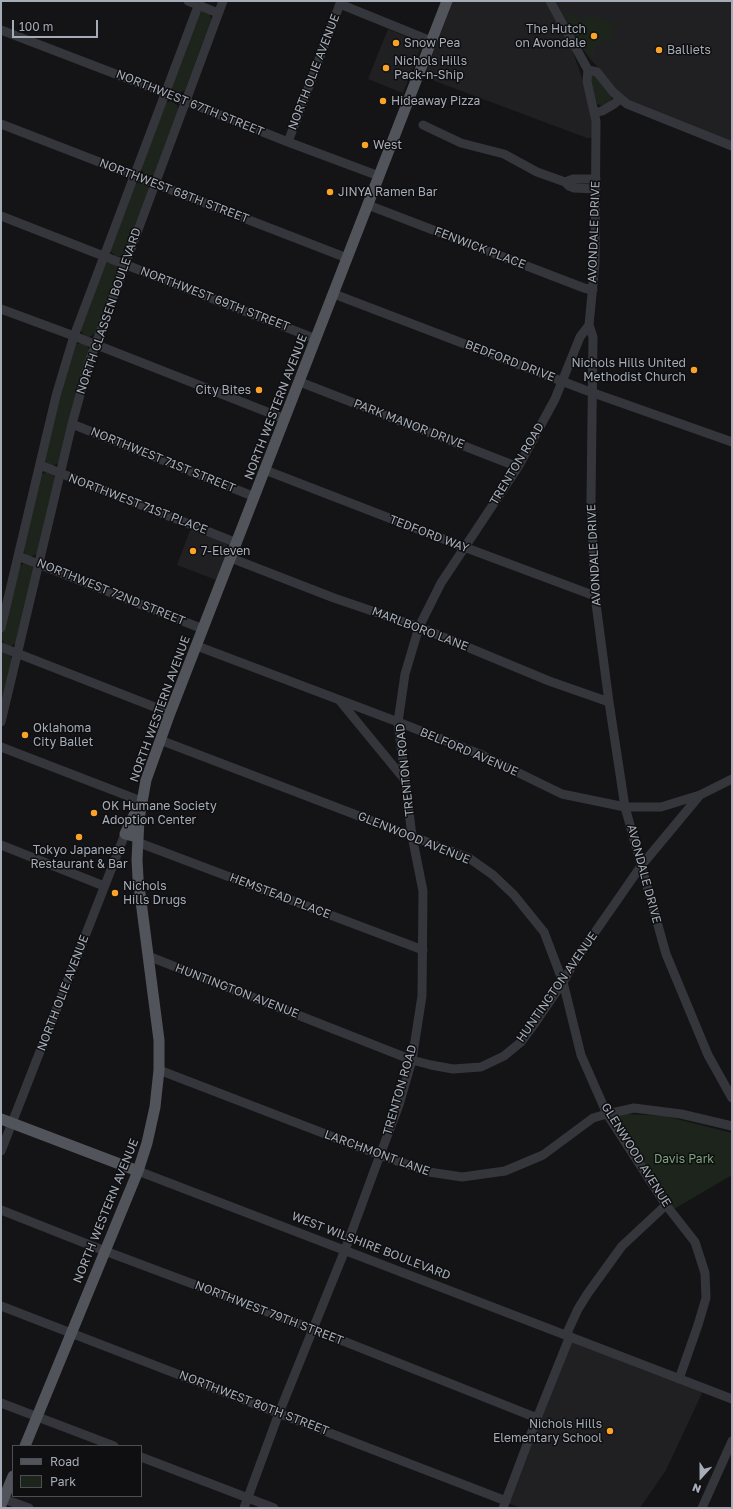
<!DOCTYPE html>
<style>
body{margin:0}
#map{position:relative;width:733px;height:1509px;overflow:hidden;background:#141416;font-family:"Golos Text",sans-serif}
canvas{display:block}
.frame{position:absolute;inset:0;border:2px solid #a5acb7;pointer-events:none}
.legend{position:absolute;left:12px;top:1445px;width:130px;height:52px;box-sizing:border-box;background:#0f0f11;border:1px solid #4b4e53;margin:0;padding:5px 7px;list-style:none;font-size:12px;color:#a5acb7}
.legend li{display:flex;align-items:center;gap:8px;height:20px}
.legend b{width:20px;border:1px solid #4b4e53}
.north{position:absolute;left:681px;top:1457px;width:40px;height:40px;-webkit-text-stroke:3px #0f0f11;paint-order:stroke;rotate:201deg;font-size:11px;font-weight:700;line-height:16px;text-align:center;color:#a5acb7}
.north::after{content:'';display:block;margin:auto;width:14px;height:18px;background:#a5acb7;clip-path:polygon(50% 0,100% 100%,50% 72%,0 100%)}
.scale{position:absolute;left:12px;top:20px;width:86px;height:18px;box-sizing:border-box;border:2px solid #a5acb7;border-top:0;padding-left:5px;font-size:12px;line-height:14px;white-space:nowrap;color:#a5acb7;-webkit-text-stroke:3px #0f0f11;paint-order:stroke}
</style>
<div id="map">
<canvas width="733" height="1509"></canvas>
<div class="frame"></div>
<ul class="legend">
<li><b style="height:5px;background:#51545a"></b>Road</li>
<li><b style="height:11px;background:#1c241c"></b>Park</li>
</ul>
<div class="north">N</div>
<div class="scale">100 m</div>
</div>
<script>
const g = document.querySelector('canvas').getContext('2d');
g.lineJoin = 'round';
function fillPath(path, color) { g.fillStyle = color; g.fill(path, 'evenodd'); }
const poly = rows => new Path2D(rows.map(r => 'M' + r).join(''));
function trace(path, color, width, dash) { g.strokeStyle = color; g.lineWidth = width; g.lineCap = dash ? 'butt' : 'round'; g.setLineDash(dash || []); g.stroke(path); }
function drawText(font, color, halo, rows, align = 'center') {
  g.font = font + ' "Golos Text",sans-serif'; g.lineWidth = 3; g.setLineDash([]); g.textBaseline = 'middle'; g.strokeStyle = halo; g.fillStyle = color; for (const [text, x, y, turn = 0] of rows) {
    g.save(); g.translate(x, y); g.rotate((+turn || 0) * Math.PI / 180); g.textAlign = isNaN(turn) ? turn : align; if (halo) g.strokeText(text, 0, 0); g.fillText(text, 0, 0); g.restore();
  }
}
fillPath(poly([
 [453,1,545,1,571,47,579,69,584,85,592,122,593,138,587,138,424,77],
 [555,1,732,1,732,142,630,102,615,88,587,55,577,40],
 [388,29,421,43,422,45,403,93,368,79],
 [191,528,227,544,227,550,216,580,177,565],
 [574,1341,703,1391,666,1470,640,1508,521,1508,508,1503,570,1342]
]), '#202023');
fillPath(poly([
 [202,11,210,14,211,20,185,90,179,93,173,91,172,87,198,14],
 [571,11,575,18,581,17,583,20,593,15,617,24,620,20,618,26,614,25,610,36,614,38,614,39,611,41,608,38,594,49,595,53,593,56,590,56,578,39,565,15],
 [593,75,595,76,612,97,610,102,603,106,597,104,591,79],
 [171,101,177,105,179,110,154,175,145,175,141,169,166,103],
 [140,182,147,185,149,189,124,254,120,257,116,256,110,251,136,184],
 [109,262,117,266,118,272,95,333,90,337,85,336,80,330,105,264],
 [82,343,87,345,89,350,59,463,52,466,47,464,45,460,62,387,76,344],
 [46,472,53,475,55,478,37,554,30,557,25,554,23,548,41,475],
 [24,563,31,565,34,569,16,643,10,647,5,645,1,638,18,568],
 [4,652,10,655,12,661,1,706,1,653],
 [628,1114,665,1116,732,1133,732,1175,674,1209,615,1123,616,1119,619,1115]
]), '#1c241c');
trace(poly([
 [188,1,218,13],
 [550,1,588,70,587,81,596,121,595,263,589,325,593,337,591,501,595,596,609,702,625,807,666,954,708,1055,732,1098],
 [340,4,431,41],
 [1,30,165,93,288,142,379,176],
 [588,70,597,72,613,92,627,104,732,146],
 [594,113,602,111,614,104,620,99],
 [1,124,347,258],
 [423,125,461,143,504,154,537,172,565,182,569,186,574,188,596,189],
 [288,142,341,1],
 [565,182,573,179,596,179],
 [368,205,584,288,593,290],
 [1,216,316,339],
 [334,294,585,390,732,442],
 [1,309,74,336,285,419],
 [300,382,518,467],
 [72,424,255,497],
 [40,465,237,543],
 [265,470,464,547,595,596],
 [18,556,203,629],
 [231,558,334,598,419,627,549,681,609,702],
 [1,628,56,396,67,359,74,336,200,1],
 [197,646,398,722,482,755,562,794,625,807,661,807,700,795],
 [1,647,170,713],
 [340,701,404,779],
 [1,722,72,424,89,362,223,1],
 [160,740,469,858,493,875,514,895,544,932,563,982,581,1055,607,1114,666,1205,695,1242,705,1273,706,1298,698,1325,679,1379],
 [1,747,141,801],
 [137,842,423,950],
 [1,845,104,886],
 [148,956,412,1060,431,1065,453,1069,481,1067,504,1056,521,1042,535,1023,563,982,577,958,641,866,700,795,732,779],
 [159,1070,380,1155,429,1172,462,1177,505,1171,543,1155,593,1118,607,1114,634,1108,681,1114,732,1126],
 [1,1151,125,834],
 [138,1171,732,1399],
 [1,1210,105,1251,313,1329,537,1418],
 [1,1306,506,1501],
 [566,1335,578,1309,588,1293,622,1246,666,1205],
 [1,1403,114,1446],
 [141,1457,274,1508],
 [1,1498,29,1508],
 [244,1508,279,1413,345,1250,380,1155,399,1105,412,1060,422,996,423,891,412,836,398,722,405,674,419,627,441,583,518,467,555,399,580,337,589,325],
 [503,1508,537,1418,570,1336],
 [702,1508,732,1441]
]), '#35363b', 9);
trace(poly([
 [137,837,125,834,137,809],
 [1,1119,138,1171],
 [25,1446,138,1171,147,1143,155,1107,159,1070,159,1040,138,878,137,860,139,819,146,780,170,713,447,1],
 [1,1505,13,1476]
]), '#51545a', 11);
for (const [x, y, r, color] of [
 [594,36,4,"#faa328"],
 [396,43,4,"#faa328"],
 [659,50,4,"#faa328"],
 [386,68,4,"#faa328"],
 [383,101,4,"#faa328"],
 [365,145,4,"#faa328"],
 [330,192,4,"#faa328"],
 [694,370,4,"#faa328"],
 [259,390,4,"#faa328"],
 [193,551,4,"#faa328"],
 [25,735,4,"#faa328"],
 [94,813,4,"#faa328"],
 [79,837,4,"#faa328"],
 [115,893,4,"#faa328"],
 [610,1431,4,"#faa328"]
]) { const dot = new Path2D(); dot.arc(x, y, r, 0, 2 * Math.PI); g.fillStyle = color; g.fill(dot); trace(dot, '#0f0f11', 1.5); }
drawText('12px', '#a5acb7', '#0f0f11', [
 ["The Hutch",586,29,"right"],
 ["on Avondale",586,43,"right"],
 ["Snow Pea",404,43],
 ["Balliets",667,50],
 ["Nichols Hills",394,61],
 ["Pack-n-Ship",394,75],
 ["Hideaway Pizza",391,101],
 ["West",373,145],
 ["JINYA Ramen Bar",338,192],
 ["Nichols Hills United",686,363,"right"],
 ["Methodist Church",686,377,"right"],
 ["City Bites",251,390,"right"],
 ["7-Eleven",201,551],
 ["Oklahoma",33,728],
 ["City Ballet",33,742],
 ["OK Humane Society",102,806],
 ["Adoption Center",102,820],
 ["Tokyo Japanese",79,850,"center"],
 ["Restaurant & Bar",79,864,"center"],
 ["Nichols",123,886],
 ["Hills Drugs",123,900],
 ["Nichols Hills",602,1424,"right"],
 ["Elementary School",602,1438,"right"]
], 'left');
drawText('12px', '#a5acb7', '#0f0f11', [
 ["NORTH OLIE AVENUE",314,72,-69],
 ["NORTHWEST 67TH STREET",190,103,22],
 ["NORTHWEST 68TH STREET",174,191,21],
 ["AVONDALE DRIVE",594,232,-88],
 ["FENWICK PLACE",480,248,21],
 ["NORTHWEST 69TH STREET",215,299,21],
 ["NORTH CLASSEN BOULEVARD",109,311,-71],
 ["BEDFORD DRIVE",510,361,21],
 ["NORTH WESTERN AVENUE",276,407,-69],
 ["PARK MANOR DRIVE",409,424,21],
 ["NORTHWEST 71ST STREET",163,460,22],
 ["TRENTON ROAD",517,464,-59],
 ["NORTHWEST 71ST PLACE",138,504,21],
 ["TEDFORD WAY",429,534,21],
 ["AVONDALE DRIVE",594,555,-93],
 ["NORTHWEST 72ND STREET",111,592,22],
 ["MARLBORO LANE",420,629,21],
 ["NORTH WESTERN AVENUE",160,709,-70],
 ["BELFORD AVENUE",469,752,23],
 ["TRENTON ROAD",405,770,-96],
 ["GLENWOOD AVENUE",414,838,22],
 ["AVONDALE DRIVE",644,874,75],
 ["HEMSTEAD PLACE",280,896,21],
 ["HUNTINGTON AVENUE",557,987,-55],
 ["HUNTINGTON AVENUE",237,991,21],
 ["NORTH OLIE AVENUE",63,993,-69],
 ["TRENTON ROAD",400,1090,-74],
 ["LARCHMONT LANE",377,1153,20],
 ["GLENWOOD AVENUE",636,1155,58],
 ["NORTH WESTERN AVENUE",106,1211,-68],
 ["WEST WILSHIRE BOULEVARD",371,1246,21],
 ["NORTHWEST 79TH STREET",269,1313,21],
 ["NORTHWEST 80TH STREET",254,1403,21]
]);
drawText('12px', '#7ca37b', '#0f0f11', [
 ["Davis Park",684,1159]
]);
</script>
